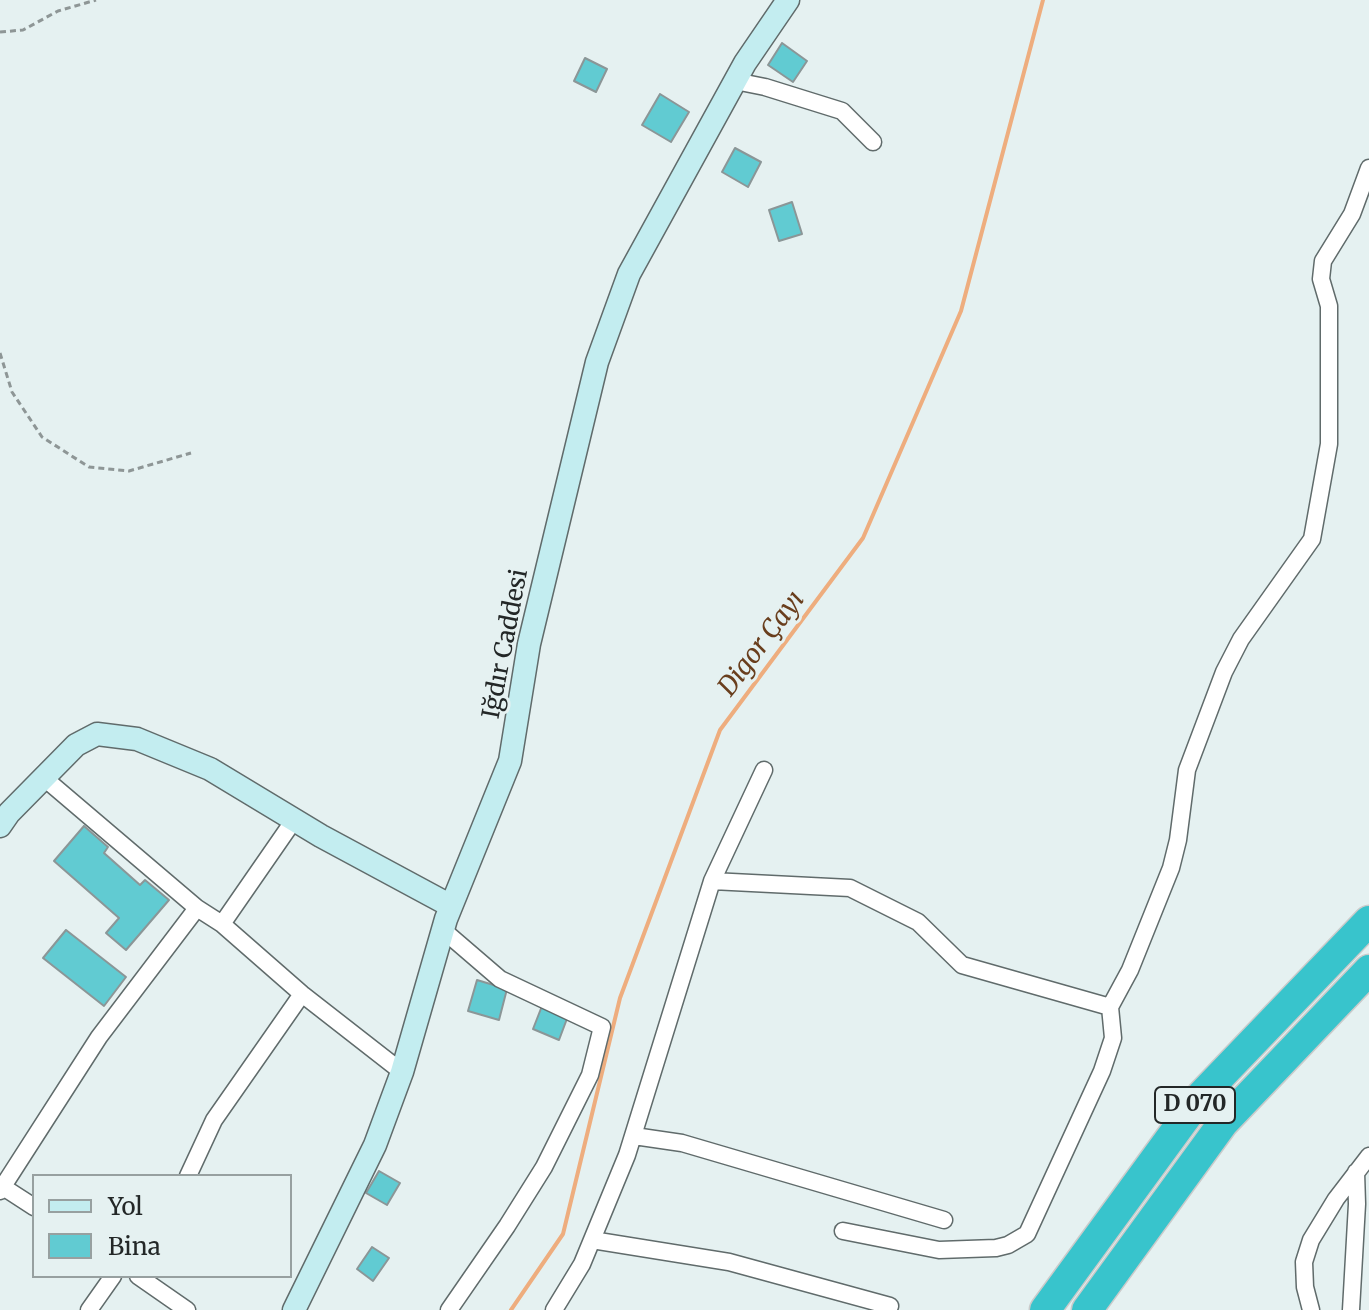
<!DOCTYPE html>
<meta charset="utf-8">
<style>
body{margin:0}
#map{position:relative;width:1369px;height:1310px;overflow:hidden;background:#e5f1f1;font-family:Merriweather,serif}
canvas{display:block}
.legend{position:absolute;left:32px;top:1174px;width:260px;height:104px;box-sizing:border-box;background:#e5f1f1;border:2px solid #97a0a0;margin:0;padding:10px 14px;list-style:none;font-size:24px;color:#232727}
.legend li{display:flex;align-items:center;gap:16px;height:40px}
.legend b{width:40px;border:2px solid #97a0a0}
</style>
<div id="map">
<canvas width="1369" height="1310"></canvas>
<ul class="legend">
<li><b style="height:10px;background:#c3edf0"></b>Yol</li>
<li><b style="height:22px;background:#61cbd2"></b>Bina</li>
</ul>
</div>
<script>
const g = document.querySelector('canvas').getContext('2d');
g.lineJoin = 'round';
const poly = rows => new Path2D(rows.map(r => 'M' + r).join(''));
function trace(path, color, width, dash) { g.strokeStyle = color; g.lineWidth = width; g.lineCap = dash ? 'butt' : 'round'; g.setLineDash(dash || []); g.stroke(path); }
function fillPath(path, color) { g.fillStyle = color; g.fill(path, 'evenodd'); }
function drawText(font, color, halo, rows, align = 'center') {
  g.font = font + ' Merriweather,serif'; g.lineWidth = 6; g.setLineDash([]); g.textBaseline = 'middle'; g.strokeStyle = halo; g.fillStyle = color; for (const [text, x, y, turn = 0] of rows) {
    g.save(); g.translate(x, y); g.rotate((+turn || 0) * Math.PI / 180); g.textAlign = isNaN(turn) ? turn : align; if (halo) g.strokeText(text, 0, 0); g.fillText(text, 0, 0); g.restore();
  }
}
trace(poly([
 [511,1310,563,1234,620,998,720,730,863,538,961,311,1043,0]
]), '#eead7e', 4);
const building = poly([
 [782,43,807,61,793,82,768,65,782,43],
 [585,58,607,69,596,92,574,81,585,58],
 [660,94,689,112,671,142,642,125,660,94],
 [735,148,761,162,748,187,722,172,735,148],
 [792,202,802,234,779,241,769,210,792,202],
 [84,826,108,847,104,853,140,885,145,880,169,900,126,950,106,933,119,918,54,861,84,826],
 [66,930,126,977,104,1006,43,958,66,930],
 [477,980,507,989,499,1020,468,1011,477,980],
 [542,1006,568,1016,559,1040,533,1029,542,1006],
 [379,1171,400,1183,387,1205,366,1193,379,1171],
 [372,1247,389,1258,373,1281,357,1269,372,1247]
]);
fillPath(building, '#61cbd2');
trace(building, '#8b9697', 2);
const street = poly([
 [735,81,765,87,842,111,873,142],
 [43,777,197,908,222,924,302,994,402,1072],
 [712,881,850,888,918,922,962,965,1110,1007,1130,970,1171,868,1178,840,1187,770,1224,672,1241,639,1312,539,1329,444,1329,306,1321,279,1323,261,1352,214,1369,168],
 [222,924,294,820],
 [443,930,500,979,602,1027,590,1075,544,1167,507,1226,449,1310],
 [634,1136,682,1143,944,1220],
 [188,1176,214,1120,302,994],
 [3,1187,34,1207],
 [0,1191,99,1037,197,908],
 [843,1231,939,1250,996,1248,1008,1245,1027,1234,1102,1071,1113,1038,1110,1007],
 [592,1240,729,1262,890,1306],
 [138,1276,187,1310],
 [89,1310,113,1276],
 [554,1310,582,1264,627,1155,712,881,764,770],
 [1311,1310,1305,1287,1304,1262,1311,1240,1336,1199,1369,1156],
 [1351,1310,1357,1204,1356,1172]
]);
const secondary = poly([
 [0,826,9,813,76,745,97,734,137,739,210,769,321,836,451,906],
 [294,1310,375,1145,402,1072,446,919,510,761,529,644,597,362,629,274,745,63,788,0]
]);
const highway = poly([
 [1045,1310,1202,1095,1369,921],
 [1087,1310,1223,1123,1369,970]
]);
trace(street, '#606b6b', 19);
trace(secondary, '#606b6b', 25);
trace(highway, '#cacbcb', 33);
trace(poly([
 [0,32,23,30,58,11,96,0],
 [0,353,12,392,42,437,89,467,129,471,191,453]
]), '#8e9696', 3, [6, 4]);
trace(street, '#fff', 16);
trace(secondary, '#c3edf0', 22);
trace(highway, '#38c4cc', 30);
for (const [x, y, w] of [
 [1195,1105,80]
]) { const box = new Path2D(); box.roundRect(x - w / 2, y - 18, w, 36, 6); g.fillStyle = '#e5f1f1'; g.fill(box); trace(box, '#232727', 2); }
drawText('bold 22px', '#232727', null, [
 ["D 070",1195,1105]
]);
drawText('24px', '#232727', '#e5f1f1', [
 ["Iğdır Caddesi",506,644,-79]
]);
drawText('italic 26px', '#693e1d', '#e5f1f1', [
 ["Digor Çayı",762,644,-53]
]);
</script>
